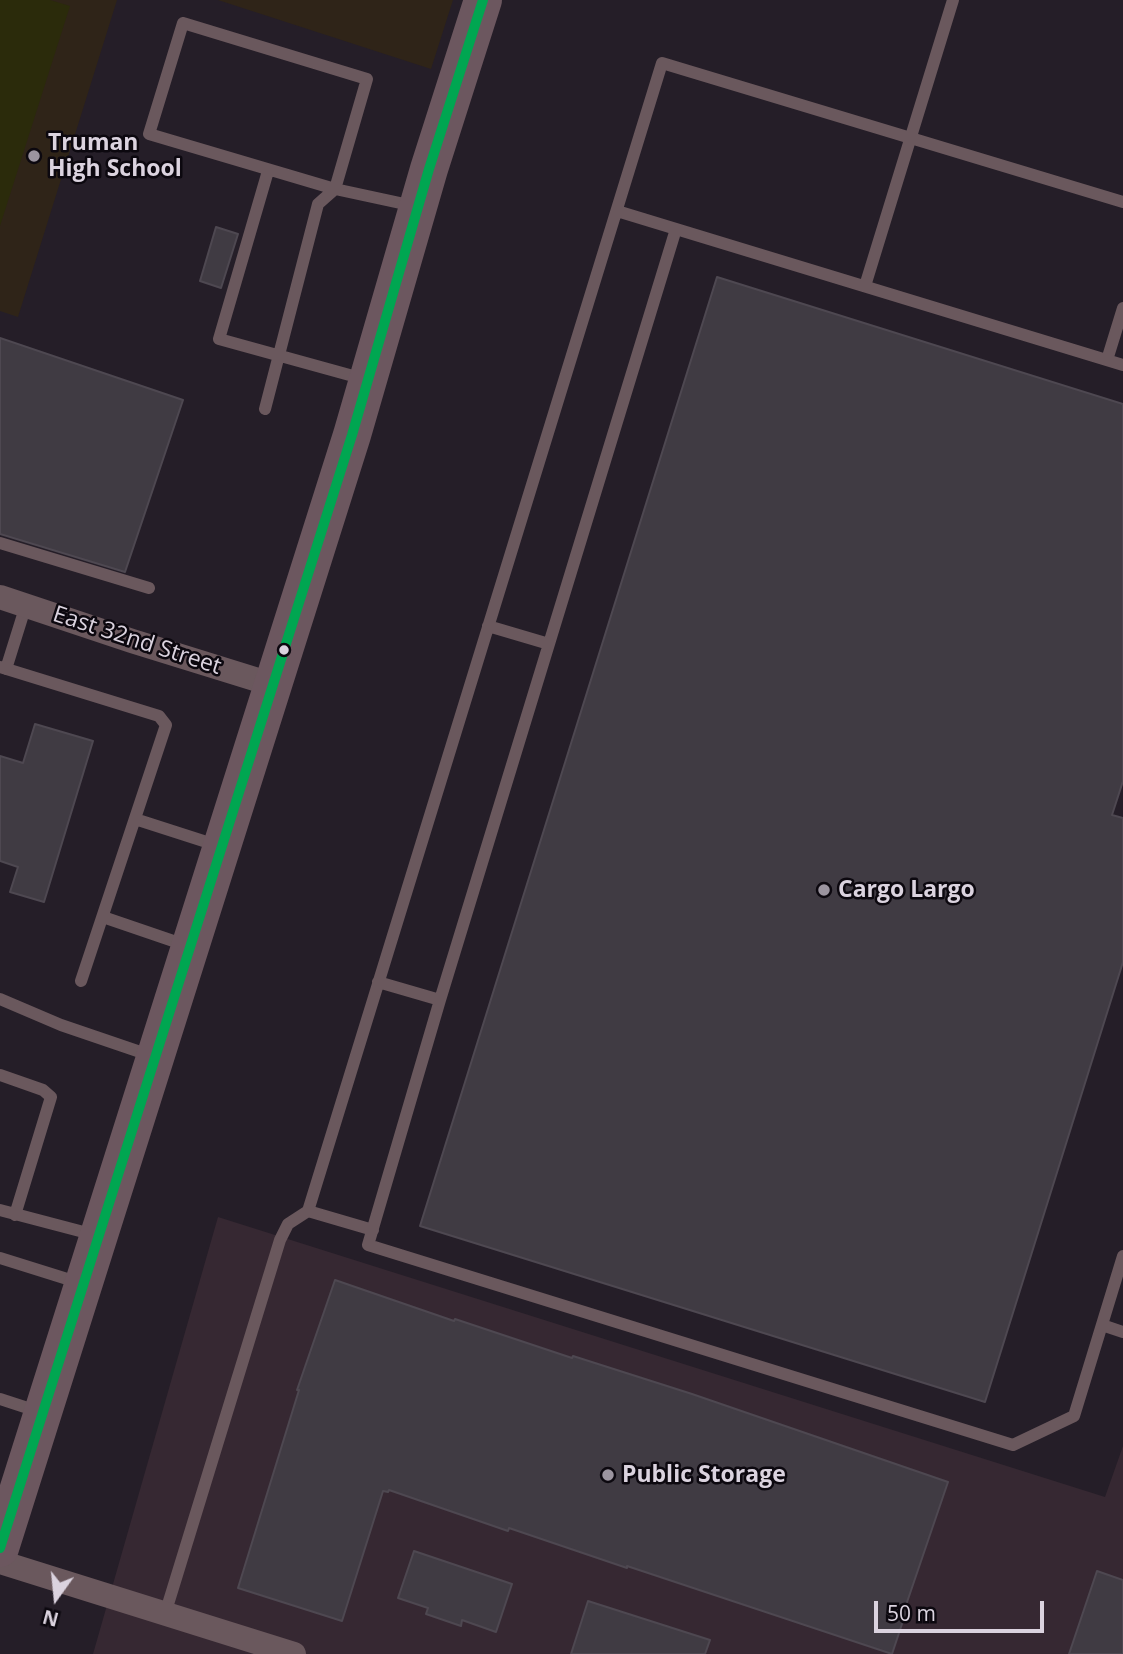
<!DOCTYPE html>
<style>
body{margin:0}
#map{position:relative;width:1123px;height:1654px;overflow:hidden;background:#251e28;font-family:"Open Sans",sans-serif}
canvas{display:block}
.north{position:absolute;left:21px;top:1563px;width:70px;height:70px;-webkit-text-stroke:5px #0c080f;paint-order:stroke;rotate:195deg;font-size:19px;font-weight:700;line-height:28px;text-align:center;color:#dbd3df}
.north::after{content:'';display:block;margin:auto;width:24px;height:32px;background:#dbd3df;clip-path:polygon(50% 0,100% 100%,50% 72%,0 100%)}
.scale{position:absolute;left:874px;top:1601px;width:170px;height:32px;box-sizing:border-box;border:4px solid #dbd3df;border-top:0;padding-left:9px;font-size:21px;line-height:24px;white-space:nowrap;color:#dbd3df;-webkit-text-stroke:5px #0c080f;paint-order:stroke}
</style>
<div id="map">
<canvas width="1123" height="1654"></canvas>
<div class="north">N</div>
<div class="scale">50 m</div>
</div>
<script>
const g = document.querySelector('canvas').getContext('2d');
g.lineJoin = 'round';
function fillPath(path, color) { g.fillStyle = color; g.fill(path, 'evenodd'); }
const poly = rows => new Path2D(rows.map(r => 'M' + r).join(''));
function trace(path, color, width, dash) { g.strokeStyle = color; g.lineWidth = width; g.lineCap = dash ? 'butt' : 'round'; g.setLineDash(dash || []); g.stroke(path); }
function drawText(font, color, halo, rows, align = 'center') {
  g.font = font + ' "Open Sans",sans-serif'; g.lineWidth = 5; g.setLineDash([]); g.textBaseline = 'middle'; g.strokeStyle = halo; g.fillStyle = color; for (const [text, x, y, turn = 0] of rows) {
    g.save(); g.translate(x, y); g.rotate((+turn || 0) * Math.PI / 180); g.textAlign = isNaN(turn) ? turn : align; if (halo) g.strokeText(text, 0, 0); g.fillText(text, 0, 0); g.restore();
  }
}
fillPath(poly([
 [218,1217,1105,1497,1123,1446,1123,1654,93,1654]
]), '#362832');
fillPath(poly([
 [0,0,117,0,18,317,0,311],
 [218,0,453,0,431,69]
]), '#2f2418');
fillPath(poly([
 [0,0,50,0,70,6,0,226]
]), '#2b2b0b');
const building = poly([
 [216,227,238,234,221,288,200,281,216,227],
 [717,277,1123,404,1123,781,1112,815,1123,818,1123,962,985,1402,420,1226,717,277],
 [0,338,183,400,125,572,0,534,0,338],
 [35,724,93,741,44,902,10,892,18,867,0,861,0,756,23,763,35,724],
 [335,1280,454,1321,455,1319,572,1358,573,1356,692,1394,948,1482,904,1611,906,1612,892,1654,627,1566,627,1568,509,1528,508,1531,389,1490,388,1492,383,1491,342,1621,238,1588,299,1390,297,1390,335,1280],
 [414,1551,512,1584,496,1632,462,1620,461,1626,426,1614,428,1608,398,1598,414,1551],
 [1097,1571,1123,1580,1123,1654,1069,1654,1097,1571],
 [588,1601,710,1640,705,1654,571,1654,588,1601]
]);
fillPath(building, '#403b43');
trace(building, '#4e4851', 2);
trace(poly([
 [183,23,367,79,335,189,149,134,183,23],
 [268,171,219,339,364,379],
 [617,211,1123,365],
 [676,229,440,1000,368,1245,1013,1445,1074,1416,1123,1256],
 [865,286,953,0],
 [1107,360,1123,308],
 [265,409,318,204,335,189,414,206],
 [0,543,149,588],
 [488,626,549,644],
 [0,667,159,716,166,725,81,981],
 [6,669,26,605],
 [135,819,219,846],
 [103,917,185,945],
 [378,982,440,1000],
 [0,999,61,1025,152,1056],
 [0,1075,43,1090,51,1097,15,1215],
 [0,1210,95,1235],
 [308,1211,373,1230],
 [0,1258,80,1283],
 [1102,1325,1123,1332],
 [0,1399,40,1412],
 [165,1614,280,1240,288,1224,308,1211,662,63,1123,202]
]), '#6a585d', 12);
trace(poly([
 [0,597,132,641,274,685],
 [0,1562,294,1654]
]), '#6a585d', 24);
trace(poly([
 [0,1548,352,435,429,169,483,0]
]), '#6c575f', 38);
trace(poly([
 [0,1548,352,435,429,169,483,0]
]), '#00a651', 10);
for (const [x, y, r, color] of [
 [34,156,7,"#9b949f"],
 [284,650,6,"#dbd3df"],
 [824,890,7,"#9b949f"],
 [608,1475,7,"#9b949f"]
]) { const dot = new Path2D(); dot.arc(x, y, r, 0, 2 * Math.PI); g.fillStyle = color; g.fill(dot); trace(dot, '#0c080f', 2.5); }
drawText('bold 23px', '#dbd3df', '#0c080f', [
 ["Truman",48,143],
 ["High School",48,169],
 ["Cargo Largo",838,890],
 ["Public Storage",622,1475]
], 'left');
drawText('23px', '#dbd3df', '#0c080f', [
 ["East 32nd Street",137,641,18]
]);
</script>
